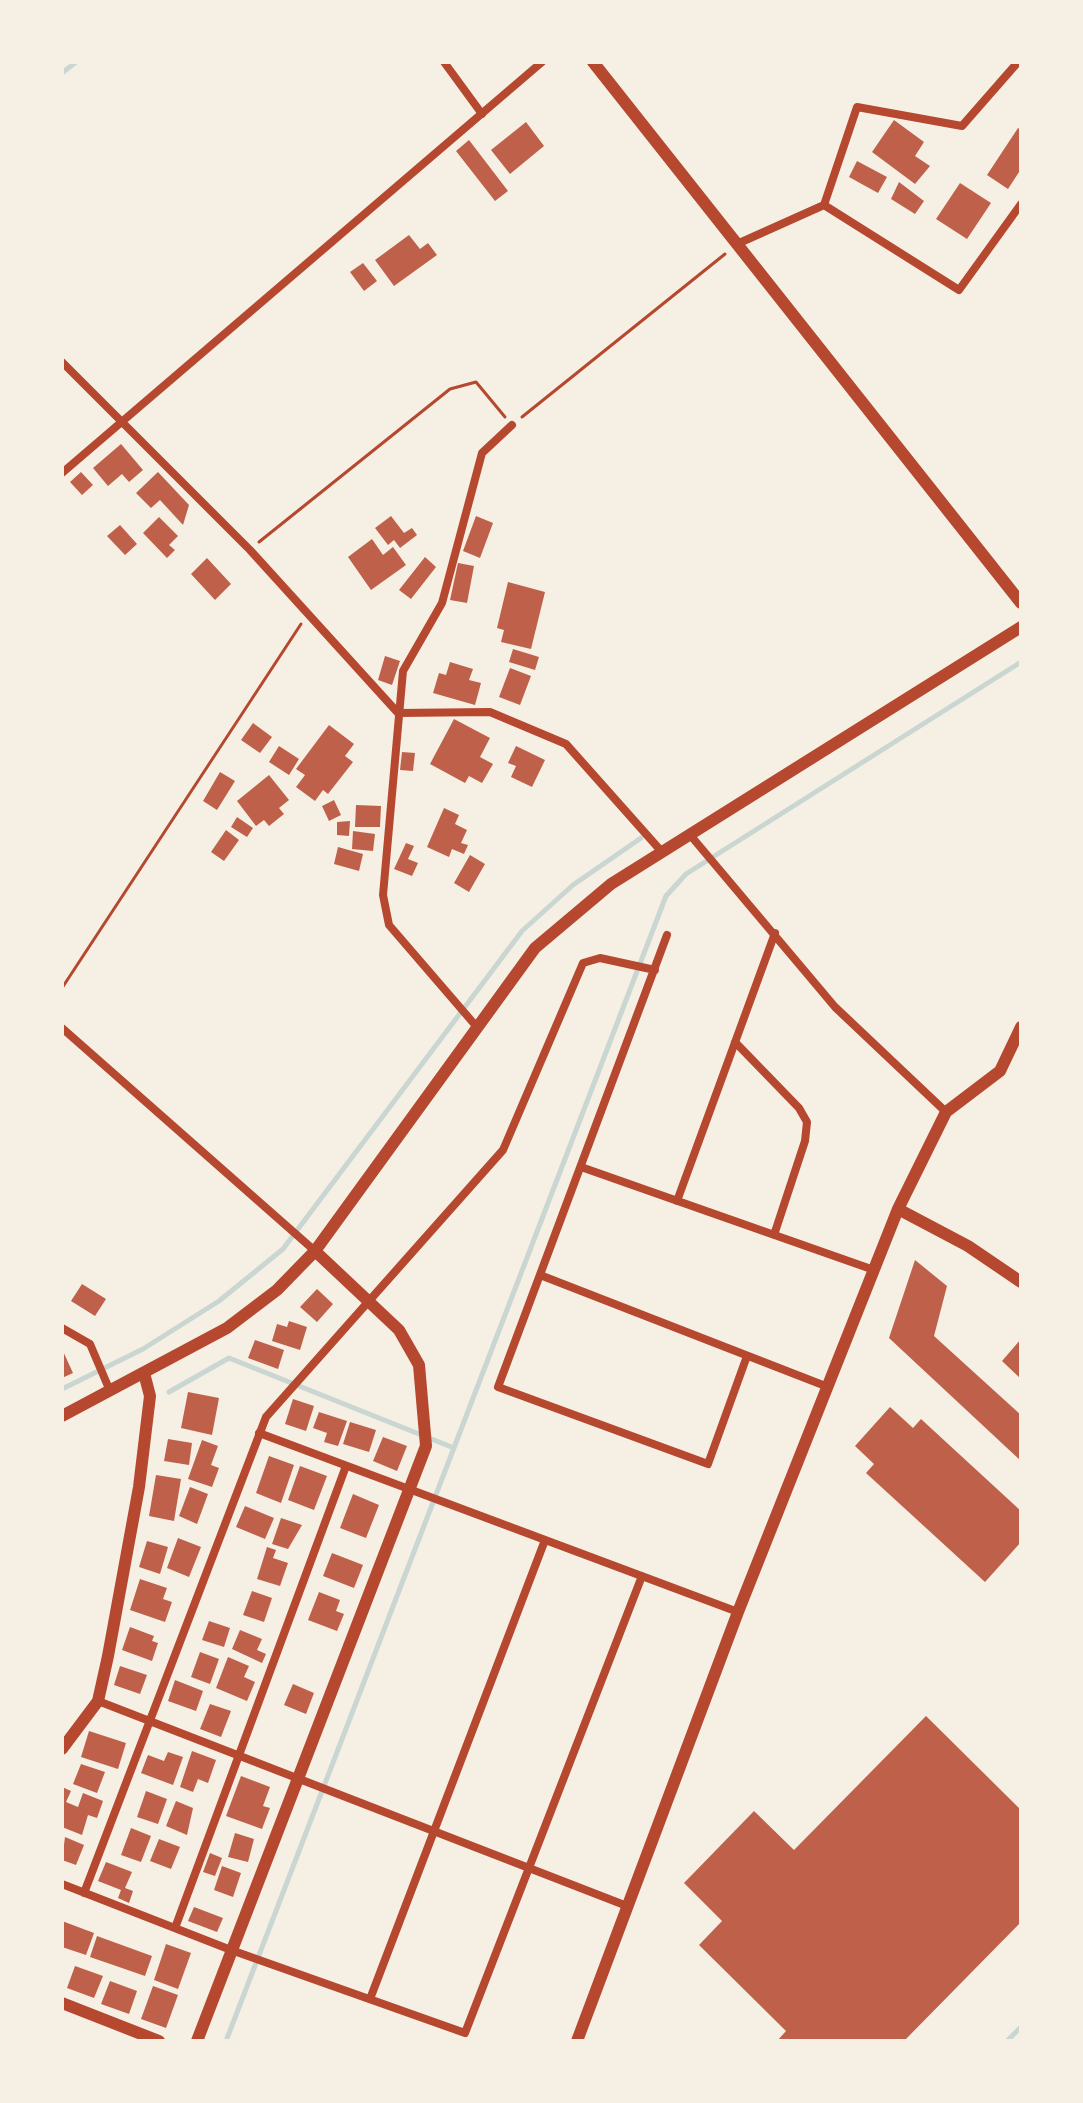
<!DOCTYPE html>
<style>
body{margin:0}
#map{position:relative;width:1083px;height:2103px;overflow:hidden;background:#f6efe4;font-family:"Titillium Web",sans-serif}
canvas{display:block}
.frame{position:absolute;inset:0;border:64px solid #f6efe4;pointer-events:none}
</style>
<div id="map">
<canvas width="1083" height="2103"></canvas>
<div class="frame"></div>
</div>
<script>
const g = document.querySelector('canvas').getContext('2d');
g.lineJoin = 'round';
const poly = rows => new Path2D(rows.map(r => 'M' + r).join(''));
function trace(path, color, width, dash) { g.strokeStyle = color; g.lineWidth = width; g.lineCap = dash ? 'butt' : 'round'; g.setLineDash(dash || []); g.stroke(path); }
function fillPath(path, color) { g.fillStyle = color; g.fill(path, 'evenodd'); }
trace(poly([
 [62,73,76,62],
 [62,1389,143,1349,219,1301,283,1249,522,931,573,885,641,838],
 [169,1392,229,1358,454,1448],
 [226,2041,666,896,686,874,1021,662],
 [1007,2041,1021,2027]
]), '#c9d6d2', 5);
fillPath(poly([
 [894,120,924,142,915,156,930,166,915,184,872,152],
 [526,122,544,146,510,174,491,150],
 [1018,128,1021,130,1021,169,1008,189,987,175],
 [469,140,508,191,495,201,456,151],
 [857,161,887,177,878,193,849,177],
 [899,182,924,201,915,214,891,199],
 [960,183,991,203,967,239,936,219],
 [409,235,420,249,428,243,437,255,394,286,375,260],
 [363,263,377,281,364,291,350,272],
 [121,444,143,470,129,482,122,474,108,486,93,468],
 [81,472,93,485,82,495,70,482],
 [158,472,189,505,183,525,160,500,151,508,136,493],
 [391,516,404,533,412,528,417,535,400,548,394,540,388,545,375,528],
 [476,516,493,523,480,558,463,551],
 [159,517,178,536,169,545,175,550,167,558,143,533],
 [120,525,137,544,125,555,107,536],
 [372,539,383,555,393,547,406,565,371,590,348,557],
 [425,557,436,567,411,599,399,590],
 [207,558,231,584,215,600,191,574],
 [458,563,474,566,467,603,450,600],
 [508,582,545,592,531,649,501,642,504,630,497,628],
 [513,649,539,657,535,670,509,662],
 [385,656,400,661,392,685,378,680],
 [450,662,473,669,469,680,481,683,475,705,433,693,439,673,446,675],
 [510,668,531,676,520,705,499,697],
 [454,719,490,738,480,757,493,764,482,783,469,776,465,783,430,764],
 [253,723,272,737,260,753,241,740],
 [329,725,354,744,345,756,353,762,328,794,323,790,315,801,296,787,305,775,296,769],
 [279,746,299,759,289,775,269,762],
 [516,746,545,760,532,787,511,777,516,766,508,763],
 [402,752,415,753,413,771,400,770],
 [220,772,235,781,217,810,203,801],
 [269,775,289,800,279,808,284,814,269,826,264,820,256,826,237,801],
 [334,800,341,815,329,821,322,806],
 [356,805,381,806,380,827,355,827],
 [444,808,459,815,455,824,467,830,461,843,468,845,464,854,452,849,449,857,427,847],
 [237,817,253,828,247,837,231,827],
 [350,821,349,836,337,835,337,822],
 [226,830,239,840,224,861,211,852],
 [353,831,375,834,373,851,352,849],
 [406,843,414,846,408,859,418,863,412,876,394,869],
 [338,847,363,854,359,871,334,864],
 [470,855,485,864,469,892,454,883],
 [915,1260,947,1286,934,1336,1021,1415,1021,1461,889,1338],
 [82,1284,106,1299,95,1316,71,1301],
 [317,1289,333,1304,317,1322,300,1307],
 [289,1321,307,1327,300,1350,272,1341,277,1324,287,1327],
 [1021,1339,1021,1379,1002,1361],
 [255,1340,284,1350,278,1369,248,1358],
 [62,1349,73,1373,62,1378],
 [188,1392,219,1398,212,1435,181,1428],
 [293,1399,314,1406,306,1431,285,1424],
 [890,1407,913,1428,921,1419,1021,1511,1021,1542,985,1582,866,1473,874,1464,855,1446],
 [319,1412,347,1421,338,1446,324,1442,327,1433,313,1428],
 [350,1422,376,1430,369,1452,343,1444],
 [383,1437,407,1446,397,1471,373,1461],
 [168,1439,192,1443,189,1465,164,1461],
 [202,1440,218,1446,211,1465,219,1468,212,1487,188,1479],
 [269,1456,294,1465,281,1503,256,1493],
 [300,1466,327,1476,314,1510,288,1500],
 [156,1475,181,1479,174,1521,149,1516],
 [190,1487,208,1494,197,1524,179,1516],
 [353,1494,379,1505,366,1538,340,1528],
 [245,1506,274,1518,265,1539,236,1527],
 [281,1518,302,1525,288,1549,272,1544],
 [178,1538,201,1547,189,1577,167,1568],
 [147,1541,168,1547,160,1574,139,1567],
 [267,1547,276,1550,273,1558,288,1563,280,1586,257,1579],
 [332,1553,363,1565,354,1588,323,1576],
 [140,1579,167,1588,163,1599,172,1602,165,1622,130,1610],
 [252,1591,272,1598,264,1622,243,1615],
 [319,1592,340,1600,336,1611,344,1614,337,1631,308,1620],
 [209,1621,230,1628,224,1647,202,1640],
 [130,1627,154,1636,152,1641,158,1643,152,1661,122,1650],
 [240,1630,262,1639,257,1650,266,1654,262,1663,232,1649],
 [200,1652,219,1659,210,1684,191,1677],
 [228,1657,249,1666,244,1677,255,1682,247,1701,216,1688],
 [120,1666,147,1675,140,1694,114,1685],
 [175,1680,203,1691,196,1711,168,1701],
 [293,1684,314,1693,306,1714,284,1705],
 [210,1704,231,1711,221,1737,200,1729],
 [926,1716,1021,1810,1021,1922,904,2041,777,2041,786,2031,699,1945,722,1921,684,1883,754,1811,794,1850],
 [89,1731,126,1743,118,1769,81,1757],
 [192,1751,216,1760,208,1783,198,1779,193,1792,180,1787],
 [168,1752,183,1757,173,1785,141,1773,148,1755,164,1761],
 [81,1764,105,1772,97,1793,73,1784],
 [241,1776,270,1787,263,1806,270,1808,262,1829,226,1816],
 [62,1787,71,1791,66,1802,78,1807,83,1793,103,1801,97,1818,88,1815,82,1835,62,1827],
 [146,1791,167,1799,158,1824,137,1817],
 [176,1801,193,1808,187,1835,166,1826],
 [131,1828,151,1836,141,1862,121,1855],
 [235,1833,254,1839,248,1862,228,1857],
 [65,1837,84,1845,76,1865,62,1860],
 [159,1839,180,1847,171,1869,150,1861],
 [210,1853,222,1858,215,1876,203,1872],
 [106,1862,132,1872,125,1888,133,1891,129,1903,118,1898,121,1890,98,1881],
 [222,1866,241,1873,233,1897,214,1890],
 [194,1907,223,1918,217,1932,188,1921],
 [62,1921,94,1933,86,1955,62,1947],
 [97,1936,152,1956,145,1976,90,1957],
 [166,1944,191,1953,178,1989,154,1980],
 [75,1966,103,1976,94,1998,67,1988],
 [110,1981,137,1991,129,2014,101,2004],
 [153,1986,178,1995,166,2028,141,2019]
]), '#bf614a');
trace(poly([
 [522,417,725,254],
 [259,542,450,389,476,382,505,417],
 [62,988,301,624]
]), '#b5482f', 3);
trace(poly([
 [444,62,482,114],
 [824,205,857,107,962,126,1018,62],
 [737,244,824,205,959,290,1021,204],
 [62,362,250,550,398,713,490,712,566,744,662,852],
 [62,473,542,62],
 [691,836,835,1007,946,1112],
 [667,935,498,1387,708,1464,747,1356],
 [476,1026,389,925,383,895,403,671,442,603,482,453,512,425],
 [62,1028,315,1251],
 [735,1042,799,1108,807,1122,805,1141,774,1235],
 [581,1167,874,1270],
 [677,1201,775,933],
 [540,1275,828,1387],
 [62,1328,90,1344,110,1391],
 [259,1433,738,1612],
 [98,1701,627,1906],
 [62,1884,231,1950,465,2033,642,1576],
 [84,1893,266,1417,503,1150,583,963,600,958,655,970],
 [175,1928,346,1466],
 [370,1999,545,1540]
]), '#b5482f', 8);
trace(poly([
 [593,62,1021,603],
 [898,1209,968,1246,1021,1282],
 [62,1416,227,1328,277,1290,315,1251,535,948,611,884,1021,627],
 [62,1749,98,1701,108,1656,139,1487,150,1396,144,1373],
 [62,2003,159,2041],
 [197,2041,426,1446,419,1365,399,1330,315,1251],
 [577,2041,738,1612,898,1209,946,1112,1000,1071,1021,1027]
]), '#b5482f', 12);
</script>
